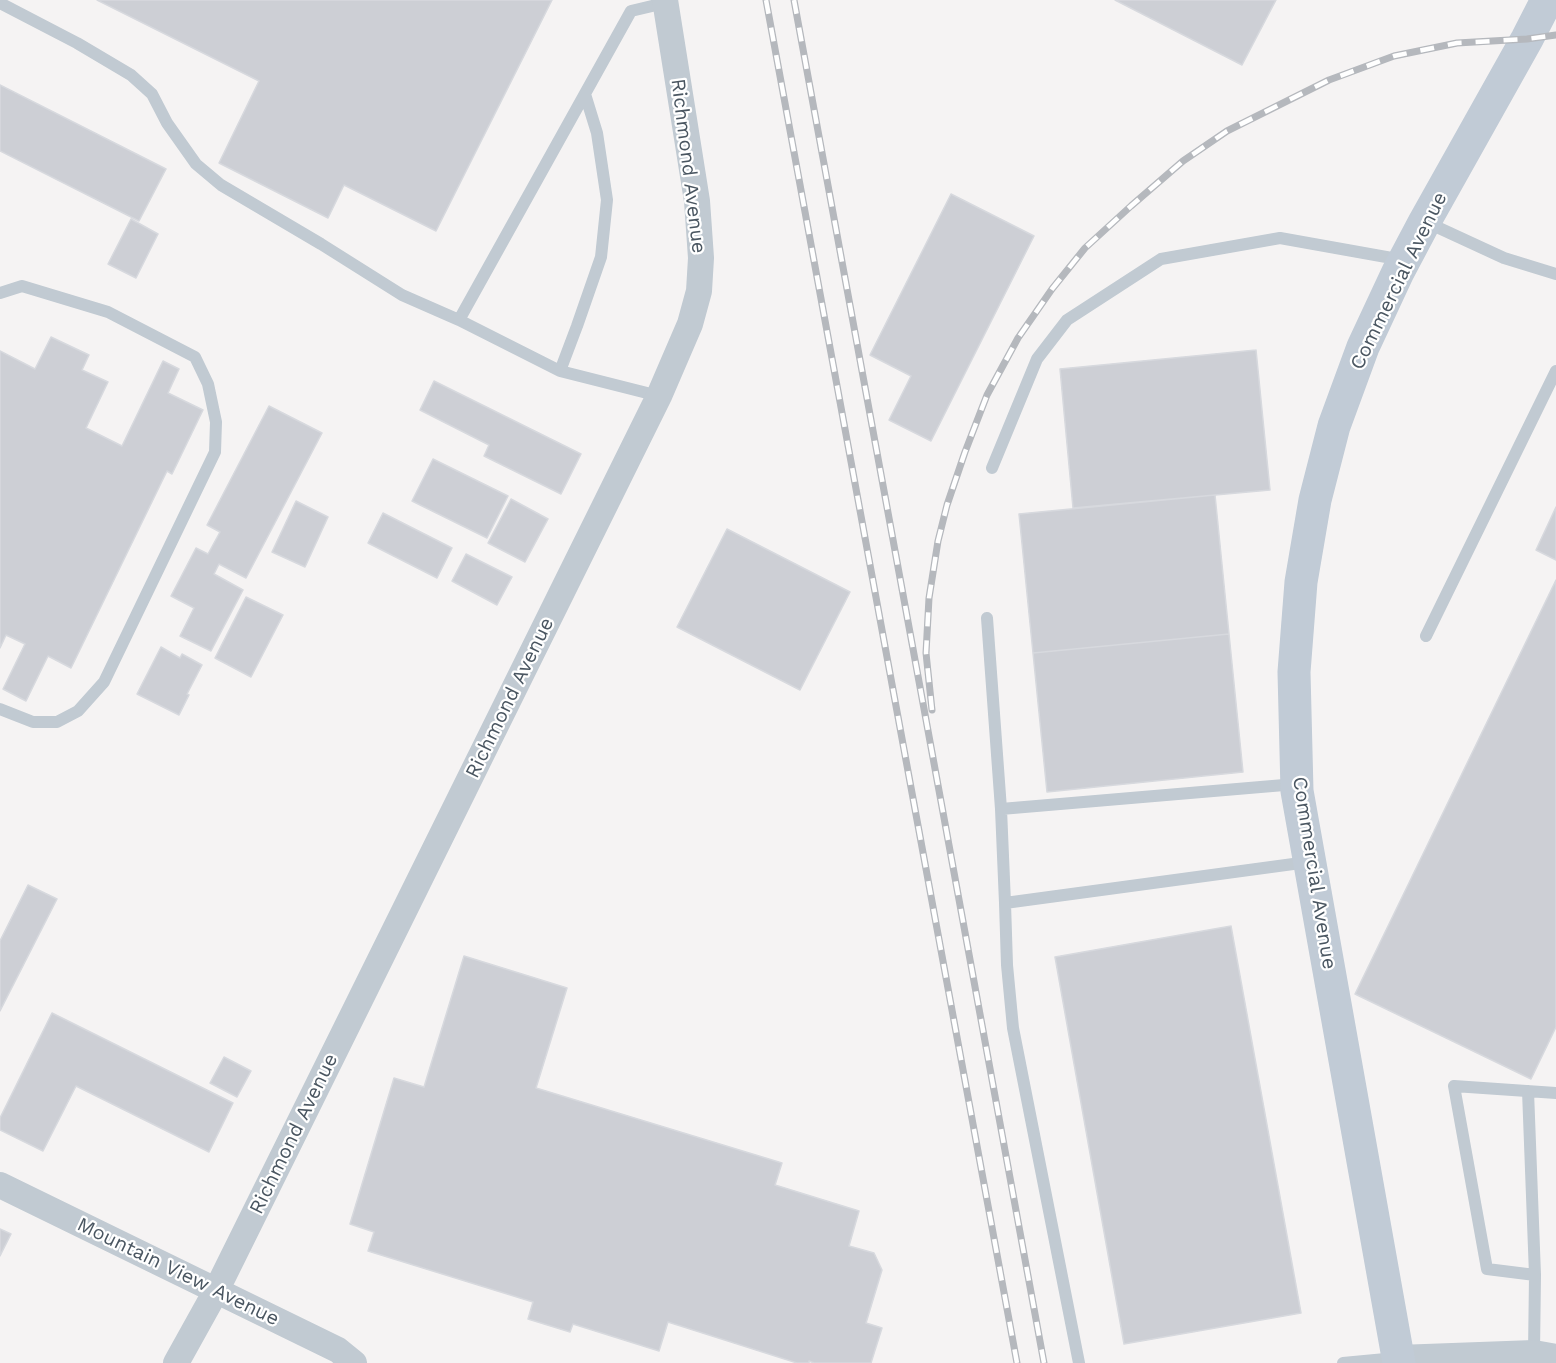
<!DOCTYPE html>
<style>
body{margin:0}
canvas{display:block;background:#f5f3f3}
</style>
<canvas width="1556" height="1363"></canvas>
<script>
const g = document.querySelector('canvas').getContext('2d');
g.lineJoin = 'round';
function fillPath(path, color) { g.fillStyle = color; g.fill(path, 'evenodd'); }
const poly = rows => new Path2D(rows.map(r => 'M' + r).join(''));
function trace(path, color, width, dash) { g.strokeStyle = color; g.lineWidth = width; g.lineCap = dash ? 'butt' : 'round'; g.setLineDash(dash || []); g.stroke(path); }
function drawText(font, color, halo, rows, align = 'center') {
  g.font = font + ' "Work Sans",sans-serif'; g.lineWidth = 4.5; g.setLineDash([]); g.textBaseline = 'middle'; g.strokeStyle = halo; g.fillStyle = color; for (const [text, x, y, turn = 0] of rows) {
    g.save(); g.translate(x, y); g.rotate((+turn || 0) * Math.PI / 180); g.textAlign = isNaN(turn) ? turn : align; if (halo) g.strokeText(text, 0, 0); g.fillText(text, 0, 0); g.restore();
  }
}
const building = poly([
 [97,0,552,0,436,231,344,185,328,218,219,163,259,81,97,0],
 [1115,0,1276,0,1242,65,1115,0],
 [0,85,166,169,139,221,0,151,0,85],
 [951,194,1034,236,931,441,889,420,911,376,870,355,951,194],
 [131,219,158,234,136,278,108,264,131,219],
 [51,337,89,355,82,370,108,382,86,428,122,446,163,361,179,369,168,393,203,410,172,474,167,471,71,668,48,656,26,701,3,689,25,644,6,635,0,648,0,351,35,369,51,337],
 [1256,350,1270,490,1073,508,1060,369,1256,350],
 [434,381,581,454,561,494,484,456,489,445,420,410,434,381],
 [269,406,322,433,246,578,219,564,214,574,243,590,211,651,180,636,194,608,171,596,196,548,208,554,220,532,207,525,269,406],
 [433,459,508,496,487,538,412,501,433,459],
 [1215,495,1229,634,1033,653,1019,514,1215,495],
 [511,499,548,519,525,562,488,543,511,499],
 [296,501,328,517,305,567,272,552,296,501],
 [1556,507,1556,560,1536,550,1556,507],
 [383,513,452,548,437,578,368,543,383,513],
 [727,529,850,592,800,690,677,627,727,529],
 [466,554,512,577,497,605,452,581,466,554],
 [1556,580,1556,1027,1531,1079,1355,994,1556,580],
 [246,597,283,615,251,677,215,658,246,597],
 [1229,634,1243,772,1047,792,1033,653,1229,634],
 [161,647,180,658,182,654,202,665,187,694,189,695,179,715,137,694,161,647],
 [28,885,57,899,0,1011,0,941,28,885],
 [1231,926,1301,1313,1124,1344,1055,957,1231,926],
 [464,956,567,988,536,1088,782,1163,775,1185,859,1211,849,1246,874,1253,882,1270,866,1323,882,1328,871,1363,814,1363,809,1361,809,1363,797,1363,668,1322,659,1351,573,1324,570,1332,528,1319,533,1302,368,1251,374,1232,350,1224,394,1078,424,1087,464,956],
 [52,1013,233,1103,209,1152,76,1086,43,1151,0,1130,0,1118,52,1013],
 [224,1057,251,1071,237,1097,210,1083,224,1057],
 [0,1229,11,1234,0,1256,0,1229]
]);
fillPath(building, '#cdcfd5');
trace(building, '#d7d9de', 1.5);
trace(poly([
 [0,3,77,43,131,75,152,94,167,123,196,164,221,185,321,244,402,295,459,320,560,371,659,396],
 [1426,222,1504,258,1556,274],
 [0,293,22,286,108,312,195,357,208,384,216,422,215,452,104,682,78,711,57,722,33,722,0,709],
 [459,320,631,11,665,3],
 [560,371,577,326,601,257,607,200,597,133,585,94],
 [992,468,1037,359,1067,320,1161,259,1280,238,1403,260],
 [987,618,1001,809],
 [1426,636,1556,371],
 [1296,784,1001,809,1005,903,1308,862],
 [1005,903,1007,965,1013,1028,1079,1363],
 [1528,1091,1535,1275],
 [1534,1353,1535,1275,1487,1269,1454,1086,1556,1093],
 [1343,1363,1396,1358]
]), '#c1cad2', 12);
trace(poly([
 [0,1185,338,1350,354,1363],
 [1398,1358,1534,1353,1556,1357],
 [176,1363,216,1291,659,396,690,324,699,291,701,258,697,201,665,0]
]), '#c1cad2', 26);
trace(poly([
 [1399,1363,1297,791,1294,672,1301,582,1315,500,1334,426,1363,347,1398,272,1425,221,1527,39,1547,0]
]), '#c1cbd6', 33);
const rail = poly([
 [766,0,1017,1363],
 [794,0,1044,1363],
 [932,710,926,653,929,598,938,541,947,505,965,452,987,395,1018,338,1052,289,1085,248,1131,206,1183,161,1227,131,1329,80,1394,56,1457,43,1527,39,1556,35]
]);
trace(rail, '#b5b8bd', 7);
trace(rail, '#fff', 4.5, [14]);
drawText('20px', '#4a5661', '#fff', [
 ["Richmond Avenue",688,166,83],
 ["Commercial Avenue",1399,281,-64],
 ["Richmond Avenue",510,698,-64],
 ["Commercial Avenue",1314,873,81],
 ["Richmond Avenue",294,1134,-64],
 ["Mountain View Avenue",178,1272,26]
]);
</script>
